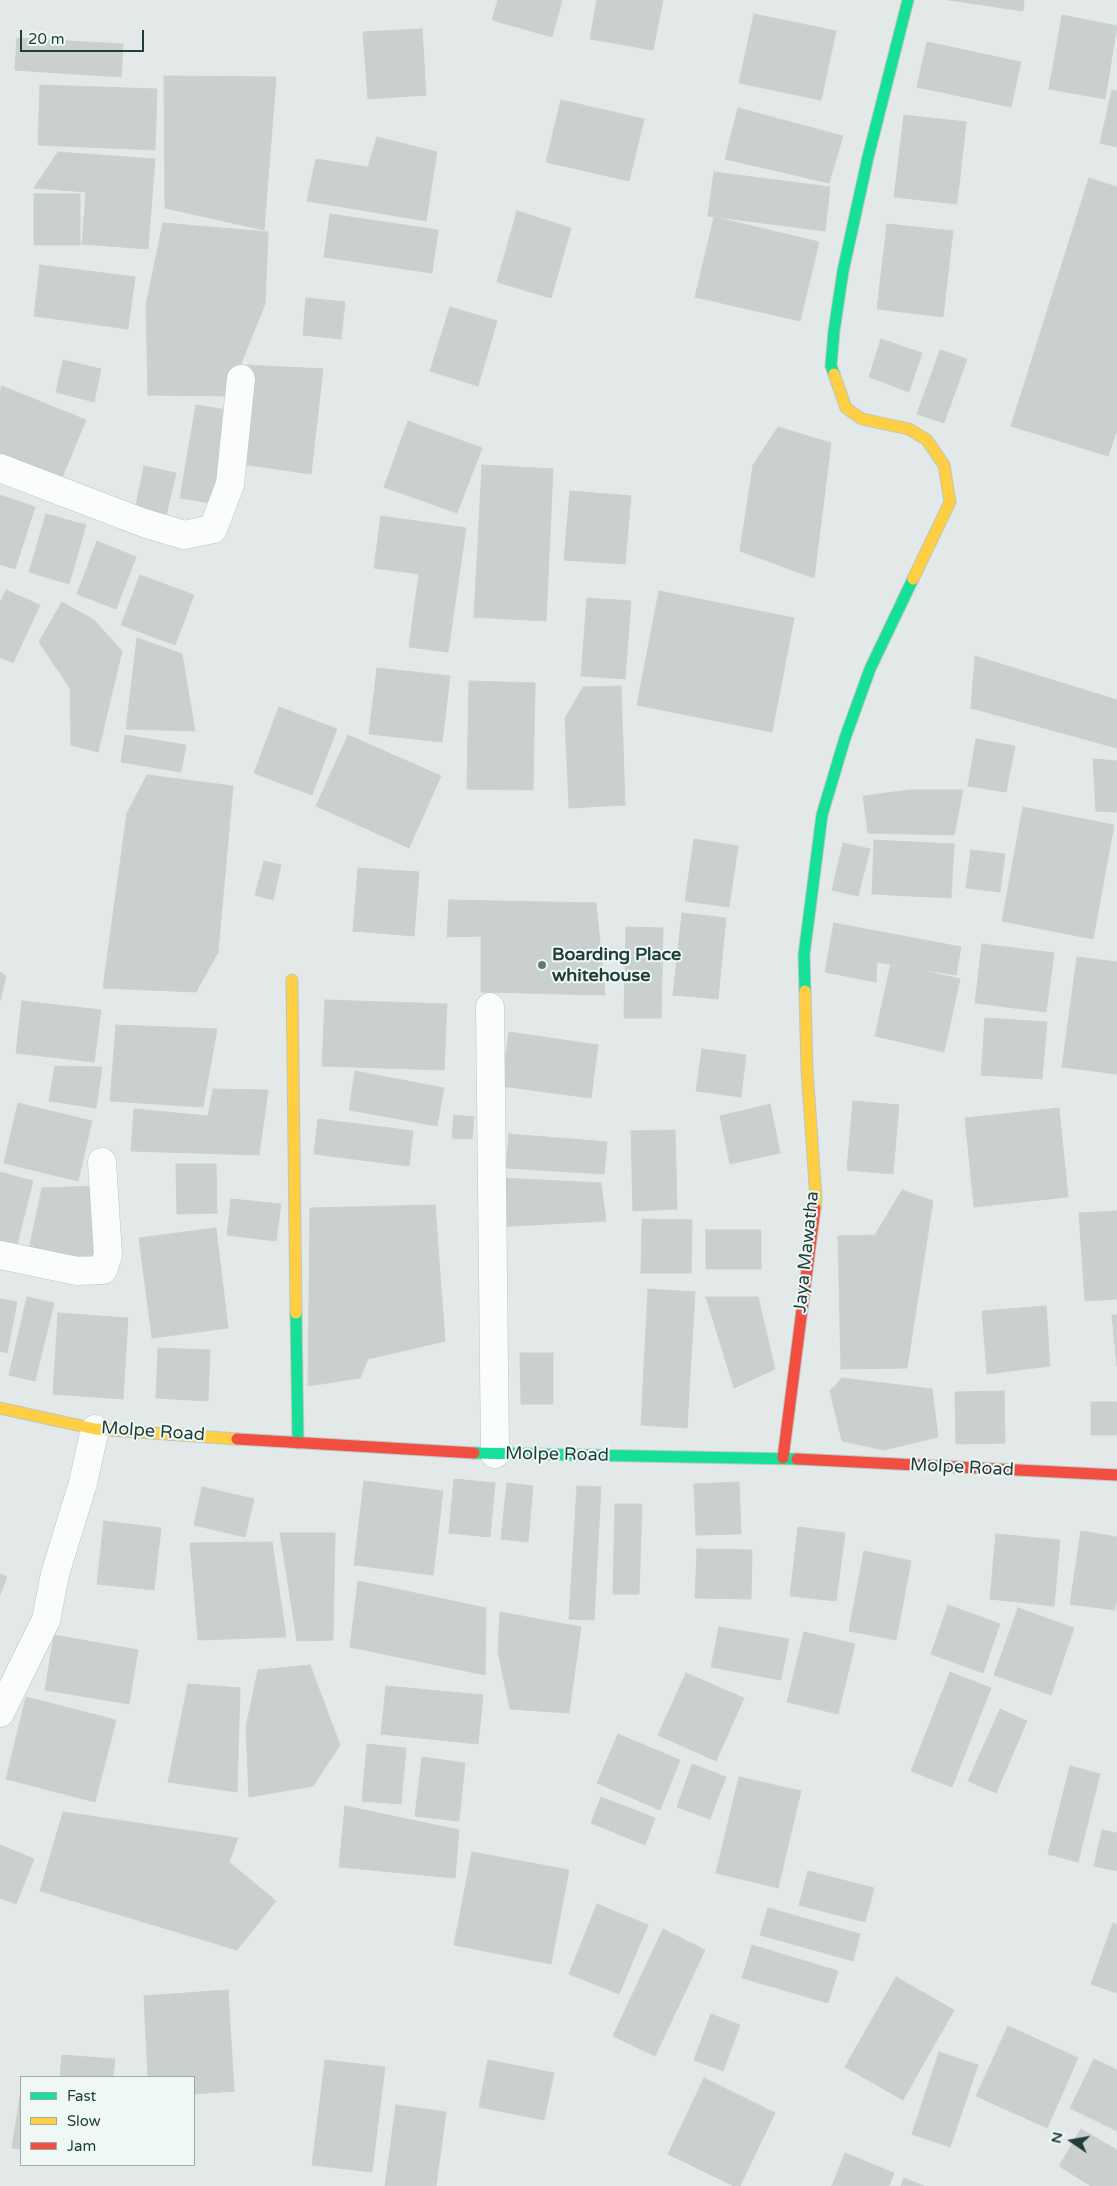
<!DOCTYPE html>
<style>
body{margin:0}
#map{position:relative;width:1117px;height:2186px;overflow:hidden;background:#e2e9e8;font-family:"Varela Round",sans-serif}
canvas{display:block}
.legend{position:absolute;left:20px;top:2076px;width:175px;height:90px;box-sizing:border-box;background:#eff8f5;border:1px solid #9badab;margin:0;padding:6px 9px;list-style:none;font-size:15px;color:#1e3d3b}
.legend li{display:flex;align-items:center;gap:10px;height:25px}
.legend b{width:25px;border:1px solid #9badab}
.north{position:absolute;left:1047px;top:2116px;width:50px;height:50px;-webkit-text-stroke:4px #eff8f5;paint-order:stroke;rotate:282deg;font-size:14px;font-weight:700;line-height:20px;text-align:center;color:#1e3d3b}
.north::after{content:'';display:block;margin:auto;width:18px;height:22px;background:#1e3d3b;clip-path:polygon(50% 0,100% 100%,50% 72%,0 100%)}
.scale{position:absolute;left:20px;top:30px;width:124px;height:22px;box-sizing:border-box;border:2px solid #1e3d3b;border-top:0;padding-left:6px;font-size:15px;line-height:18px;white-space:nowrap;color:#1e3d3b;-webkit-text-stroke:4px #eff8f5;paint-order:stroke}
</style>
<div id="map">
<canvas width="1117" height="2186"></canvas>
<ul class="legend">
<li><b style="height:6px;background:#16e098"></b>Fast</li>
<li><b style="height:6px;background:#ffcf43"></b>Slow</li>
<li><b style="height:6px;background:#f24e42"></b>Jam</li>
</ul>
<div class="north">N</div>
<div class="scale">20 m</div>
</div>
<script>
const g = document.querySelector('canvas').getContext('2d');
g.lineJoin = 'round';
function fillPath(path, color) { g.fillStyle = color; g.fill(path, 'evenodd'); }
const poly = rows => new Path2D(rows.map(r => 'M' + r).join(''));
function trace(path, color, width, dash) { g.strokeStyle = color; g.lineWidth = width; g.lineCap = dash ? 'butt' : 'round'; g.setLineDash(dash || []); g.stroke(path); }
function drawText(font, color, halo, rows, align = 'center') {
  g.font = font + ' "Varela Round",sans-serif'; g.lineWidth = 4; g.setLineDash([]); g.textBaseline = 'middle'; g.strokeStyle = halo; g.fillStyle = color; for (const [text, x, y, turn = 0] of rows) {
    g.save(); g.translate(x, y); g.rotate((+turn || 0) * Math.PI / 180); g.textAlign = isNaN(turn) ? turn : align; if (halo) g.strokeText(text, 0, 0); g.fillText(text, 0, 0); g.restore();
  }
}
const building = poly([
 [498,0,562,0,552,37,492,20,498,0],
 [597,0,663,0,653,50,590,39,597,0],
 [949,0,1024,0,1023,11,949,0],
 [754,14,836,31,821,100,739,83,754,14],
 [1062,15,1117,26,1105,99,1049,89,1062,15],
 [422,29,426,95,368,99,363,32,422,29],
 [17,38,123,44,121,77,15,70,17,38],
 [927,42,1021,62,1011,107,917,87,927,42],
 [164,76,276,77,264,230,165,208,164,76],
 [40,85,157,89,155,150,38,145,40,85],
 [1112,90,1117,91,1117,147,1100,143,1112,90],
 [561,100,644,119,629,181,546,162,561,100],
 [738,108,843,136,829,183,725,159,738,108],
 [904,115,966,122,957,204,894,197,904,115],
 [377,137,437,152,426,221,307,201,316,159,368,167,377,137],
 [58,152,155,159,148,249,82,244,86,192,34,188,58,152],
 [714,172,830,187,825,231,708,216,714,172],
 [1089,178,1117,187,1117,430,1108,456,1011,426,1089,178],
 [34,194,80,194,80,245,34,245,34,194],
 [517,211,571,228,551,298,497,282,517,211],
 [330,214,438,230,432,273,324,257,330,214],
 [714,217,819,242,800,321,695,297,714,217],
 [163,223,268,232,265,304,228,396,148,395,146,305,163,223],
 [887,224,953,231,943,317,877,309,887,224],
 [40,265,135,277,128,329,34,316,40,265],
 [306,298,345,302,341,339,303,335,306,298],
 [450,307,497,321,478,386,430,371,450,307],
 [881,339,922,353,909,392,869,377,881,339],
 [940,350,967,359,944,423,917,414,940,350],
 [63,360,101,369,94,402,56,392,63,360],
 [247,365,323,369,311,474,241,464,247,365],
 [2,386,86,420,61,480,0,454,0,391,2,386],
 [196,405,233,411,217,504,180,498,196,405],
 [408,421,482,448,457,513,384,487,408,421],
 [778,427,831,443,814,578,740,551,753,465,778,427],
 [482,465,553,469,546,621,474,617,482,465],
 [144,466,176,473,166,516,135,510,144,466],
 [570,491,631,496,625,564,564,560,570,491],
 [0,495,35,507,15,569,0,564,0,495],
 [46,514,86,525,69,584,29,572,46,514],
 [381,516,466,528,448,652,409,647,419,574,374,568,381,516],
 [97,541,136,557,116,609,77,594,97,541],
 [140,575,194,595,175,645,121,625,140,575],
 [6,590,40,605,13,663,0,657,0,603,6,590],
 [659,591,794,618,772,732,637,705,659,591],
 [587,598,631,601,625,679,581,676,587,598],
 [62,602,94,620,122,651,98,752,71,745,70,688,39,642,62,602],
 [137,638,182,654,195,731,126,729,137,638],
 [975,656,1117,700,1117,748,971,708,975,656],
 [377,668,450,676,442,742,369,734,377,668],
 [469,681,535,683,533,790,467,789,469,681],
 [621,686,625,805,569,808,565,718,583,687,621,686],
 [279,707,337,729,312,795,254,773,279,707],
 [125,735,186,745,181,772,121,762,125,735],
 [348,735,441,776,409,848,316,806,348,735],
 [976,739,1015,746,1006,792,968,786,976,739],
 [1093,759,1117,761,1117,812,1096,811,1093,759],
 [147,775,233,786,218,952,196,992,103,988,127,813,147,775],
 [910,790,963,790,954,835,868,833,863,796,910,790],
 [1023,807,1114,825,1093,939,1002,921,1023,807],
 [694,839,738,846,729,907,685,901,694,839],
 [874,840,954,844,951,898,872,894,874,840],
 [843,843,870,849,858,896,832,890,843,843],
 [971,850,1005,854,1000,892,966,888,971,850],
 [264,861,281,865,273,900,255,895,264,861],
 [358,868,419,872,414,936,353,931,358,868],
 [449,900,596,903,605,995,481,992,481,936,447,937,449,900],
 [682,913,726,918,718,999,673,995,682,913],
 [834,923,961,947,956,975,877,962,876,982,825,972,834,923],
 [626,927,663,928,661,1018,624,1018,626,927],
 [982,944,1054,953,1046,1012,975,1003,982,944],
 [1077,957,1117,962,1117,1074,1062,1067,1077,957],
 [891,963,960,979,944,1052,875,1036,891,963],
 [0,972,6,976,0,1001,0,972],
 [325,1000,447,1004,444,1070,322,1066,325,1000],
 [22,1001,101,1010,94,1062,16,1053,22,1001],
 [985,1018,1047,1022,1042,1079,981,1075,985,1018],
 [116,1025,217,1029,203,1107,110,1101,116,1025],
 [509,1032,598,1045,591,1098,501,1086,509,1032],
 [702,1049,746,1055,741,1097,696,1091,702,1049],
 [55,1066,102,1067,96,1108,49,1101,55,1066],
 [355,1071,444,1088,437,1126,349,1110,355,1071],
 [213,1089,268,1090,259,1155,131,1151,134,1109,208,1116,213,1089],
 [853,1101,899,1105,893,1174,847,1170,853,1101],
 [18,1103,92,1121,78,1181,4,1163,18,1103],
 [770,1104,780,1153,730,1164,720,1116,770,1104],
 [1059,1108,1068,1197,974,1207,965,1118,1059,1108],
 [454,1115,474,1117,472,1139,452,1138,454,1115],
 [318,1119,413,1131,409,1166,314,1154,318,1119],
 [675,1130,677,1209,633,1211,631,1131,675,1130],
 [509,1134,607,1142,604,1174,506,1168,509,1134],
 [176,1164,216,1164,217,1213,177,1214,176,1164],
 [0,1172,33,1181,14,1256,0,1252,0,1172],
 [500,1178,601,1183,606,1221,493,1227,500,1178],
 [98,1186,106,1256,28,1254,42,1188,98,1186],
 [902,1190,933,1201,907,1368,841,1369,838,1236,875,1235,902,1190],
 [231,1199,281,1204,276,1241,227,1235,231,1199],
 [435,1205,445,1341,368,1359,360,1378,308,1386,310,1208,435,1205],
 [1117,1211,1117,1299,1085,1301,1079,1213,1117,1211],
 [642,1219,692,1220,691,1273,641,1273,642,1219],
 [216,1228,228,1328,152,1338,139,1238,216,1228],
 [706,1230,761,1230,761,1269,706,1269,706,1230],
 [648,1289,695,1292,687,1428,641,1425,648,1289],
 [27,1297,54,1303,35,1381,9,1375,27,1297],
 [706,1297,758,1297,775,1369,734,1388,706,1297],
 [0,1299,17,1302,7,1353,0,1351,0,1299],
 [1046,1306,1050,1366,987,1374,982,1311,1046,1306],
 [58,1313,128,1318,123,1399,53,1394,58,1313],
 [1112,1315,1117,1315,1117,1366,1112,1315],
 [158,1348,210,1350,208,1401,156,1398,158,1348],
 [520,1353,553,1353,553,1404,521,1404,520,1353],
 [842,1378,932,1389,938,1437,884,1450,842,1441,830,1391,842,1378],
 [1004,1391,1005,1443,956,1444,955,1392,1004,1391],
 [1091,1402,1117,1402,1117,1435,1091,1435,1091,1402],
 [454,1479,495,1483,490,1537,449,1533,454,1479],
 [364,1481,443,1491,433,1575,354,1565,364,1481],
 [739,1482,741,1534,696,1535,694,1484,739,1482],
 [507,1483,533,1486,528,1542,501,1539,507,1483],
 [577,1486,601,1487,594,1620,569,1619,577,1486],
 [202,1487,254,1499,245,1537,194,1525,202,1487],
 [615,1504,642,1504,639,1594,613,1594,615,1504],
 [104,1521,161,1528,154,1590,97,1584,104,1521],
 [798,1527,845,1533,836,1601,790,1596,798,1527],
 [1081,1531,1117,1537,1117,1596,1115,1610,1070,1604,1081,1531],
 [280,1533,335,1533,333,1640,297,1641,280,1533],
 [996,1534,1060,1540,1054,1606,990,1599,996,1534],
 [272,1542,286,1637,198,1640,190,1543,272,1542],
 [697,1549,752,1550,751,1599,695,1598,697,1549],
 [864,1551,911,1561,896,1640,849,1631,864,1551],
 [0,1574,7,1577,0,1595,0,1574],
 [358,1581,486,1608,485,1675,350,1647,358,1581],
 [948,1605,1000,1624,983,1673,931,1654,948,1605],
 [1018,1608,1074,1628,1051,1695,994,1675,1018,1608],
 [500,1612,581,1627,569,1713,510,1709,498,1652,500,1612],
 [719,1627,789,1639,781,1680,711,1667,719,1627],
 [804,1632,855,1644,838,1714,787,1702,804,1632],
 [54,1635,138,1650,129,1704,45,1690,54,1635],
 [310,1665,340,1745,313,1786,249,1797,246,1727,258,1670,310,1665],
 [950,1672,991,1688,952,1787,911,1771,950,1672],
 [686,1673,744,1698,716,1761,658,1735,686,1673],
 [188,1684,240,1688,237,1792,168,1782,188,1684],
 [386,1686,483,1695,478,1744,381,1734,386,1686],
 [26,1697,116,1720,95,1802,6,1779,26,1697],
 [1000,1709,1027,1721,996,1793,968,1781,1000,1709],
 [618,1734,680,1760,660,1810,597,1783,618,1734],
 [367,1744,406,1748,401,1804,362,1801,367,1744],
 [422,1757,465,1763,459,1821,415,1816,422,1757],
 [692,1764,726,1777,710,1819,677,1807,692,1764],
 [1070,1766,1100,1774,1078,1862,1048,1854,1070,1766],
 [739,1777,801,1791,778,1888,716,1873,739,1777],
 [601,1797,655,1818,645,1845,591,1823,601,1797],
 [345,1806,459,1830,455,1878,339,1867,345,1806],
 [63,1812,238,1838,229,1862,276,1901,237,1950,40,1891,63,1812],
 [1102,1830,1117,1833,1117,1871,1094,1866,1102,1830],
 [0,1845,34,1859,16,1904,0,1898,0,1845],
 [472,1852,569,1870,551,1964,454,1945,472,1852],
 [808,1871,874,1888,865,1922,799,1905,808,1871],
 [597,1904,648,1925,619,1994,569,1974,597,1904],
 [768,1908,860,1934,853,1961,760,1935,768,1908],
 [1113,1923,1117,1925,1117,1993,1091,1984,1113,1923],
 [663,1929,705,1950,655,2056,613,2036,663,1929],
 [752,1945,838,1971,828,2003,742,1978,752,1945],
 [896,1977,954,2010,903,2100,845,2067,896,1977],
 [228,1990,234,2091,194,2094,194,2077,148,2077,144,1996,228,1990],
 [711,2014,740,2025,723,2071,694,2060,711,2014],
 [1008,2026,1078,2058,1047,2128,976,2096,1008,2026],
 [939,2052,978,2065,950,2147,912,2134,939,2052],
 [62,2055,115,2059,113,2077,60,2077,62,2055],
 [1094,2059,1117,2070,1117,2131,1070,2108,1094,2059],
 [325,2060,385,2067,372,2172,312,2165,325,2060],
 [488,2060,554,2073,544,2120,479,2107,488,2060],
 [704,2078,775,2113,740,2186,734,2186,668,2154,704,2078],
 [20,2096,21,2097,21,2149,12,2148,20,2096],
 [396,2105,446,2112,436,2186,385,2186,396,2105],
 [1081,2129,1117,2150,1117,2186,1091,2186,1059,2166,1081,2129],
 [845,2153,894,2173,889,2186,832,2186,845,2153],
 [904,2178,924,2186,901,2186,904,2178]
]);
fillPath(building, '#c9d0ce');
trace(building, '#cad2d0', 1);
const street = poly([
 [0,468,144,523,184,535,213,529,230,484,241,379],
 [490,1007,495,1454],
 [0,1255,77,1271,103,1270,108,1255,102,1162],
 [0,1713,46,1620,55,1574,83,1483,95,1429]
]);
const fast = poly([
 [834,374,831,366,834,331,843,271,868,157,908,0],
 [805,991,804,955,822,815,845,738,870,669,913,579],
 [296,1313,298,1443],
 [474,1453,797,1459]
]);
const slow = poly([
 [834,374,846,408,862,419,909,429,927,440,944,465,950,502,913,579],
 [292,980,296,1313],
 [805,991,807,1070,816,1199,815,1208],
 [0,1408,95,1429,237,1439]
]);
const jam = poly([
 [237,1439,474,1453],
 [783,1458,815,1208],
 [797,1459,1117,1475]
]);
trace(street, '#bfc6c5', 29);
trace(fast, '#bdc7c5', 13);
trace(slow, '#bdc7c5', 13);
trace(jam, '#bdc7c5', 13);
trace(street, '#fbfcfc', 28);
trace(fast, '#16e098', 11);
trace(slow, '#ffcf43', 11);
trace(jam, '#f24e42', 11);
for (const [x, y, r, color] of [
 [542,965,5,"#637978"]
]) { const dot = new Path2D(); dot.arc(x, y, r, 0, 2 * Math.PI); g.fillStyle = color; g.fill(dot); trace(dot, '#eff8f5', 2); }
drawText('bold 18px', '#1e3d3b', '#eff8f5', [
 ["Boarding Place",552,955],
 ["whitehouse",552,976]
], 'left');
drawText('18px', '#1e3d3b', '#eff8f5', [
 ["Jaya Mawatha",807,1252,-84],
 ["Molpe Road",153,1432,4],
 ["Molpe Road",557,1455,1],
 ["Molpe Road",962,1468,3]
]);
</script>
